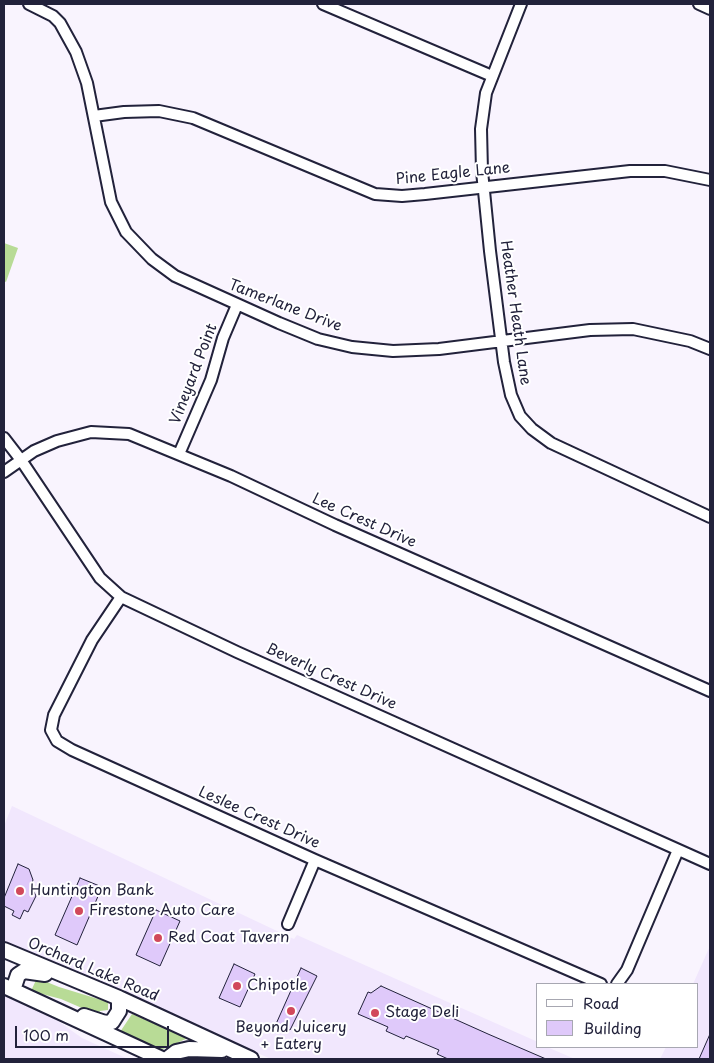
<!DOCTYPE html>
<style>
body{margin:0}
#map{position:relative;width:714px;height:1063px;overflow:hidden;background:#f9f4fe;font-family:"Playpen Sans",sans-serif}
canvas{display:block}
.frame{position:absolute;inset:0;border:5px solid #22223b;pointer-events:none}
.legend{position:absolute;left:536px;top:983px;width:162px;height:65px;box-sizing:border-box;background:#fff;border:1px solid #a7a7b1;margin:0;padding:6px 9px;list-style:none;font-size:15px;color:#22223b}
.legend li{display:flex;align-items:center;gap:10px;height:25px}
.legend b{width:25px;border:1px solid #a7a7b1}
.scale{position:absolute;left:15px;top:1026px;width:154px;height:22px;box-sizing:border-box;border:2px solid #22223b;border-top:0;padding-left:6px;font-size:15px;line-height:18px;white-space:nowrap;color:#22223b;-webkit-text-stroke:4px #fff;paint-order:stroke}
</style>
<div id="map">
<canvas width="714" height="1063"></canvas>
<div class="frame"></div>
<ul class="legend">
<li><b style="height:6px;background:#fff"></b>Road</li>
<li><b style="height:14px;background:#dfc9fa"></b>Building</li>
</ul>
<div class="scale">100 m</div>
</div>
<script>
const g = document.querySelector('canvas').getContext('2d');
g.lineJoin = 'round';
function fillPath(path, color) { g.fillStyle = color; g.fill(path, 'evenodd'); }
const poly = rows => new Path2D(rows.map(r => 'M' + r).join(''));
function trace(path, color, width, dash) { g.strokeStyle = color; g.lineWidth = width; g.lineCap = dash ? 'butt' : 'round'; g.setLineDash(dash || []); g.stroke(path); }
function drawText(font, color, halo, rows, align = 'center') {
  g.font = font + ' "Playpen Sans",sans-serif'; g.lineWidth = 4; g.setLineDash([]); g.textBaseline = 'middle'; g.strokeStyle = halo; g.fillStyle = color; for (const [text, x, y, turn = 0] of rows) {
    g.save(); g.translate(x, y); g.rotate((+turn || 0) * Math.PI / 180); g.textAlign = isNaN(turn) ? turn : align; if (halo) g.strokeText(text, 0, 0); g.fillText(text, 0, 0); g.restore();
  }
}
fillPath(poly([
 [12,806,294,939,297,935,538,1042,538,1047,547,1047,575,1059,271,1059,4,941,4,826],
 [710,946,710,1059,660,1059,666,1047,698,1047,698,984,693,984],
 [4,993,51,1016,82,1038,128,1059,4,1059]
]), '#f1e7fd');
fillPath(poly([
 [4,243,18,248,6,282,4,281],
 [37,978,59,987,108,1002,108,1010,100,1011,98,1015,61,999,31,991],
 [132,1014,188,1038,161,1050,120,1032]
]), '#b8db96');
const building = poly([
 [18,864,29,869,33,880,31,886,36,896,28,912,24,910,20,919,12,915,14,911,4,906,4,898,18,864],
 [80,878,102,887,77,945,55,935,80,878],
 [156,910,180,921,160,966,136,955,156,910],
 [234,964,255,974,240,1007,219,998,234,964],
 [301,968,317,976,290,1030,276,1024,301,968],
 [381,986,488,1034,546,1059,448,1059,437,1054,439,1050,406,1036,404,1039,386,1031,388,1027,358,1014,368,992,371,993,381,986],
 [710,1034,710,1059,699,1059,710,1034]
]);
fillPath(building, '#dfc9fa');
trace(building, '#22223b', 1);
const street = poly([
 [29,4,53,16,60,23,76,52,87,83,111,202,126,232,152,259,175,276,279,323,318,339,352,347,393,351,439,349,590,330,633,329,690,341,710,349],
 [323,4,492,76],
 [521,4,486,93,481,129,482,171,490,251,504,362,511,395,520,416,532,429,551,443,710,517],
 [699,4,710,9],
 [94,116,124,112,159,111,193,118,375,194,402,196,425,194,630,171,665,171,710,180],
 [4,438,21,460,100,578,121,597,237,652,710,864],
 [179,454,211,380,223,338,237,305],
 [4,472,34,451,57,441,91,432,129,434,231,476,335,525,710,691],
 [121,597,92,640,54,715,51,730,57,741,72,750,315,860,601,984],
 [288,924,315,860],
 [617,984,627,970,678,850]
]);
const secondary = poly([
 [4,950,119,998,251,1059],
 [4,986,162,1059],
 [13,990,18,975,24,971,45,974],
 [84,1016,105,1023,112,1022,119,1011,119,998],
 [167,1059,176,1052,189,1049,222,1050]
]);
trace(street, '#22223b', 14);
trace(secondary, '#22223b', 18);
trace(street, '#fff', 10);
trace(secondary, '#fff', 14);
for (const [x, y, r, color] of [
 [20,891,5,"#d1495b"],
 [79,911,5,"#d1495b"],
 [158,938,5,"#d1495b"],
 [237,986,5,"#d1495b"],
 [291,1011,5,"#d1495b"],
 [375,1013,5,"#d1495b"]
]) { const dot = new Path2D(); dot.arc(x, y, r, 0, 2 * Math.PI); g.fillStyle = color; g.fill(dot); trace(dot, '#fff', 2); }
drawText('15px', '#22223b', '#fff', [
 ["Pine Eagle Lane",453,174,-6],
 ["Tamerlane Drive",285,306,21],
 ["Heather Heath Lane",515,313,82],
 ["Vineyard Point",194,374,-69],
 ["Lee Crest Drive",364,521,24],
 ["Beverly Crest Drive",331,677,24],
 ["Leslee Crest Drive",259,818,24],
 ["Orchard Lake Road",93,970,23]
]);
drawText('15px', '#22223b', '#fff', [
 ["Huntington Bank",30,891],
 ["Firestone Auto Care",89,911],
 ["Red Coat Tavern",168,938],
 ["Chipotle",247,986],
 ["Stage Deli",385,1013],
 ["Beyond Juicery",291,1028,"center"],
 ["+ Eatery",291,1045,"center"]
], 'left');
</script>
